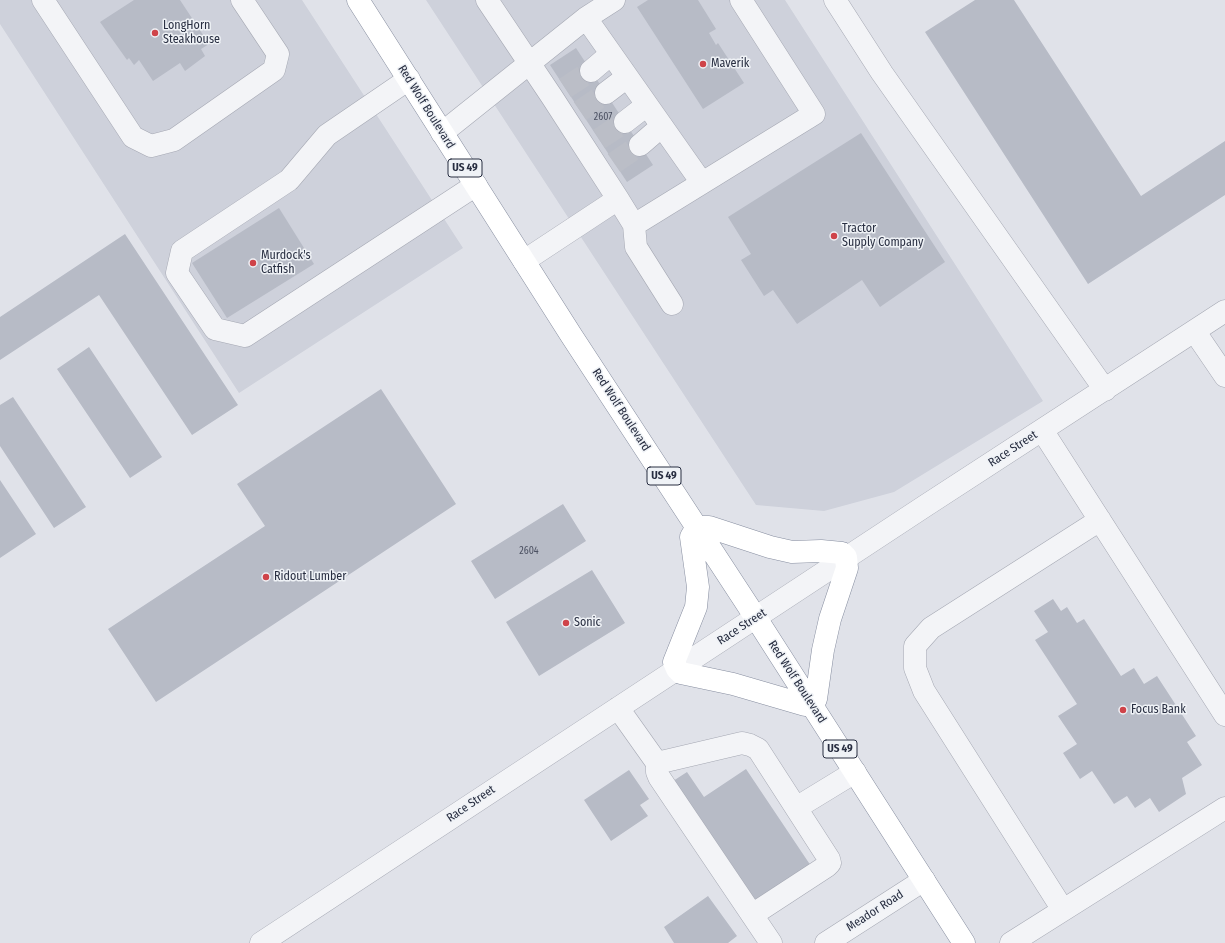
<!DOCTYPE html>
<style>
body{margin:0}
canvas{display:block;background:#e0e2e9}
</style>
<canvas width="1225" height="943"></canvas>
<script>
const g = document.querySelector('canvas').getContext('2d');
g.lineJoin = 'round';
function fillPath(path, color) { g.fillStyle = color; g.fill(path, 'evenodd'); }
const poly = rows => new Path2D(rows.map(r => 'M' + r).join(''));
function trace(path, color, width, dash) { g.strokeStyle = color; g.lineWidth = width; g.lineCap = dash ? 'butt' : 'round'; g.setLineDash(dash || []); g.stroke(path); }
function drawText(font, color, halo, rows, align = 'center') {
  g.font = font + ' "Fira Sans Condensed",sans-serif'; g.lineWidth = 3; g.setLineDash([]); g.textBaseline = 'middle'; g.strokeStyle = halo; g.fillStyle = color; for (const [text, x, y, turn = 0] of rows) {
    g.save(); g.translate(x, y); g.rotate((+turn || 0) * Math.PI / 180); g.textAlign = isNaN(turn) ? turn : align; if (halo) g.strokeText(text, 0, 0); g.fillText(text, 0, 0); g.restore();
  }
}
fillPath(poly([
 [0,0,302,0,463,248,239,393,0,24],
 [426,0,785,0,1043,401,894,492,824,511,756,505]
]), '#ced1db');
fillPath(poly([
 [134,0,180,0,209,44,201,49,205,56,185,71,180,63,153,81,139,60,134,65,129,58,127,60,100,22],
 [648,0,698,0,716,29,709,33,716,45,718,43,744,83,703,109,637,7],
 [975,0,1014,0,1141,196,1225,141,1225,195,1088,284,925,32],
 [576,48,653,165,627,182,550,65],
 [861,133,945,262,880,307,862,280,797,324,773,290,764,296,741,260,751,254,728,217],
 [279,208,314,264,227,318,192,263],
 [125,234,238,405,192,435,99,295,0,360,0,317],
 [89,347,162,457,130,478,57,369],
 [381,389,456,504,156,702,108,629,265,526,237,484],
 [13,397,86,507,54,528,0,446,0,405],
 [0,480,36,534,0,558],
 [563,504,586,541,495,599,471,561],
 [592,570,625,623,539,676,506,622],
 [1053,599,1061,611,1067,607,1077,623,1084,619,1121,676,1134,668,1144,684,1157,676,1196,736,1187,742,1202,765,1182,778,1186,794,1159,812,1150,798,1135,808,1127,796,1114,804,1092,771,1080,779,1063,753,1077,744,1058,716,1077,704,1035,640,1048,632,1034,611],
 [746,769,811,866,752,906,670,783,687,772,704,797],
 [629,770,649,799,640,805,648,816,611,841,584,800],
 [708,896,737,936,728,943,674,943,664,927]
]), '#b7bbc6');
trace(poly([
 [565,88,591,71],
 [580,111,606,93],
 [599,139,625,122],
 [614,163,640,145]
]), '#bbbec7', 22, [22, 11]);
const minor = poly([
 [43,0,133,137,151,146,174,140,274,70,278,54,242,0],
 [487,0,552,97,618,199,524,261],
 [835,0,882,73,1105,390],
 [586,18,702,183],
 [591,71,611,54],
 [409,79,327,135,289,180,182,251,177,273,215,329,245,336,476,185],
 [606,93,627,77],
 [625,122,647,105],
 [442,133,586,18,614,0],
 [640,145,662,126],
 [618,199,634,225,814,114,741,0],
 [634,225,636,247,672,304],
 [1195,332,1225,376],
 [1042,430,1225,715],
 [618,708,657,763,742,743,750,745,758,749,829,859,830,863,827,866,752,915],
 [657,763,657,772,659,777,771,943],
 [796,808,855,772],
 [1063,910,924,691,915,668,915,646,931,628,1100,520],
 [261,943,925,506,1225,311],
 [826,943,924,880],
 [1011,943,1225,808]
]);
const highway = poly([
 [358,0,571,335,756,618,964,943],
 [697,527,709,527,770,547,792,552,821,551,842,553,846,557,847,568,830,619,823,650,816,699,811,704,805,705,733,684,681,673,677,669,674,662,696,607,698,587,691,537,697,527]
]);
trace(minor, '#a5a8b3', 23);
trace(highway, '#878ea0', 23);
trace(minor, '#f3f4f7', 22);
trace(highway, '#fff', 22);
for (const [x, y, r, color] of [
 [155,33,4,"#cf4349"],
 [703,64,4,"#cf4349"],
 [834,236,4,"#cf4349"],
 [253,263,4,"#cf4349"],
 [266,577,4,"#cf4349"],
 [566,623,4,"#cf4349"],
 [1123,710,4,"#cf4349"]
]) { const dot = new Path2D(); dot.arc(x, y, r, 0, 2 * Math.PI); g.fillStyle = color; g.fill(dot); trace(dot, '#eff2f6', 1.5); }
drawText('10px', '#4c5162', null, [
 ["2607",603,117],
 ["2604",529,551]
]);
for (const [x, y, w] of [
 [465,168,34],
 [664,476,34],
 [840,749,34]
]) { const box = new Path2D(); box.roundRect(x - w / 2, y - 9, w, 18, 3); g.fillStyle = '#eff2f6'; g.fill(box); trace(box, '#282e41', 1); }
drawText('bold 11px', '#282e41', null, [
 ["US 49",465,168],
 ["US 49",664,476],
 ["US 49",840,749]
]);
drawText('12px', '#282e41', '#eff2f6', [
 ["LongHorn",163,26],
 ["Steakhouse",163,40],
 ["Maverik",711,64],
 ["Tractor",842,229],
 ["Supply Company",842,243],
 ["Murdock's",261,256],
 ["Catfish",261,270],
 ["Ridout Lumber",274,577],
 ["Sonic",574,623],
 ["Focus Bank",1131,710]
], 'left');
drawText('12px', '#282e41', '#eff2f6', [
 ["Red Wolf Boulevard",426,107,58],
 ["Red Wolf Boulevard",621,410,57],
 ["Race Street",1013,449,-33],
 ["Race Street",742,627,-33],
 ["Red Wolf Boulevard",797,682,57],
 ["Race Street",471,804,-34],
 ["Meador Road",875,911,-33]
]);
</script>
